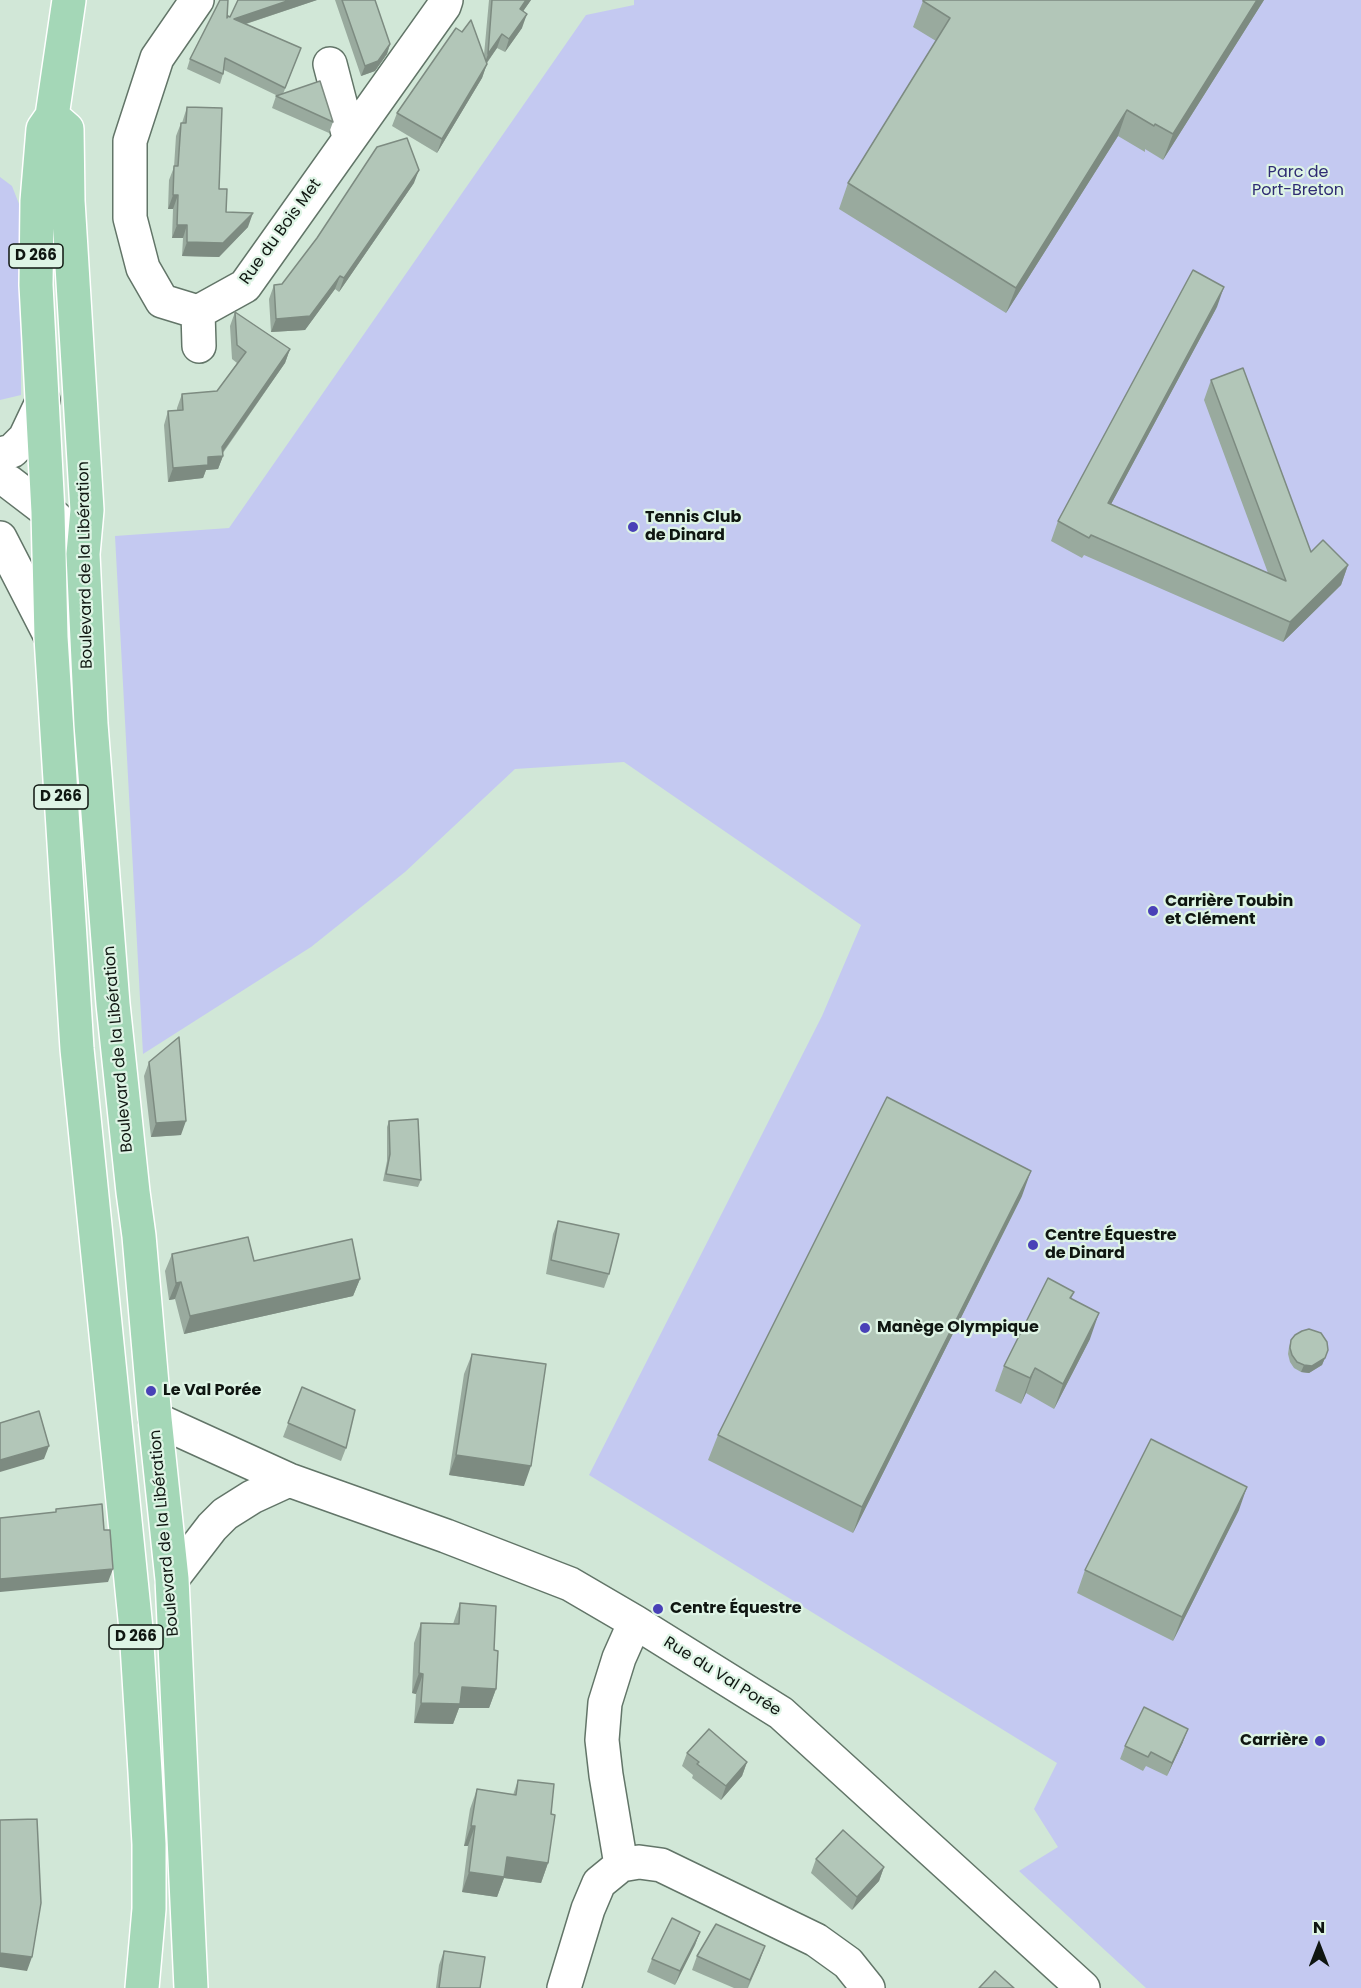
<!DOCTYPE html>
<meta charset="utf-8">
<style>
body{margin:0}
#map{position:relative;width:1361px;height:1988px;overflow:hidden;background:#d1e7d7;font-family:Poppins,sans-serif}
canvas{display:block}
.north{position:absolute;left:1289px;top:1916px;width:60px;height:60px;-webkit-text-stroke:4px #def4e5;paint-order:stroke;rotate:0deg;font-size:16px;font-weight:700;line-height:24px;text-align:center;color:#0f1611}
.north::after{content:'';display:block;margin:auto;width:21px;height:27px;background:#0f1611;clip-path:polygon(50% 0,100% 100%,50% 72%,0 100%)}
</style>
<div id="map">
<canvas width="1361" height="1988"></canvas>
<div class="north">N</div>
</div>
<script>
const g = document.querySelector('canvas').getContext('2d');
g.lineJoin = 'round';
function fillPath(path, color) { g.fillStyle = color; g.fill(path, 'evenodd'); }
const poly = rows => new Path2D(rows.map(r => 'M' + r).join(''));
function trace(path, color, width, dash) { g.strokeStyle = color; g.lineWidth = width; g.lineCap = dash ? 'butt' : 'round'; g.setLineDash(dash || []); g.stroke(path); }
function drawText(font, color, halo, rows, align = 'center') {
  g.font = font + ' Poppins,sans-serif'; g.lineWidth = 4.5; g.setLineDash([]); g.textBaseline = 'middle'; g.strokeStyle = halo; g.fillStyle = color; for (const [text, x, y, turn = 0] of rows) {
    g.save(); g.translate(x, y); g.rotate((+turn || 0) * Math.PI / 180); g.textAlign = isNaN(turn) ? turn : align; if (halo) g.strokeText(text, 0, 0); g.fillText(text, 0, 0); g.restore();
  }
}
fillPath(poly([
 [634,0,1361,0,1361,1988,1146,1988,1019,1871,1058,1847,1034,1809,1057,1763,589,1475,822,1016,861,925,624,762,515,769,405,872,311,947,143,1054,115,536,229,528,586,15,634,5],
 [0,177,12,186,21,209,21,395,0,400]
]), '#c4c9f1');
const street = poly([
 [197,0,157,58,130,141,130,218,143,268,162,301,198,312,245,286,444,6,446,0],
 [330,64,349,137],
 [198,312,199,346],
 [155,1419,289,1480,446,1536,570,1584,635,1622,781,1713,1083,1988],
 [172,1579,212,1527,225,1514,252,1497,289,1480],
 [621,1865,606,1775,602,1740,605,1703,619,1658,635,1622],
 [564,1988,588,1909,599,1883,621,1865,639,1862,661,1865,816,1940,848,1963,868,1988]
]);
const secondary = poly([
 [0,454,12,451,25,438,43,400],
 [0,478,9,482,56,518,83,554],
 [0,538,51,637]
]);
const primary = poly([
 [69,0,52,116,43,129,37,201,36,285,48,512,51,637,77,1049,136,1629,145,1772,149,1844,149,1909,142,1988],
 [52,116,67,129,68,201,87,510,83,554,91,724,113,1004,133,1192,139,1236,155,1419,172,1579,191,1988]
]);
trace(street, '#627568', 36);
trace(secondary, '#627568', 36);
trace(primary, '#fff', 36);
trace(street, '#fff', 33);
trace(secondary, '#fff', 33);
trace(primary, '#a4d7b7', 33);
fillPath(poly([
 [238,0,317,0,246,24,301,48,283,94,333,122,329,133,272,108,276,96,278,96,224,70,223,74,220,84,187,69,190,59,227,18,230,17],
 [335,0,375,0,390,44,387,54,375,71,361,76],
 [489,0,531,0,523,11,522,28,505,52,497,48,487,63,482,78,437,153,392,126,397,113,484,55],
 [1264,0,1163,160,1145,149,1145,152,1118,136,1006,313,839,209,848,183,936,41,913,27,923,1],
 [187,107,219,189,226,212,248,227,219,257,182,256,183,238,172,238,173,209,168,209,169,180,174,167,176,136,181,123,182,123],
 [414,183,339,292,335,289,305,330,271,332,269,299,274,285,282,284],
 [1217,307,1111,504,1268,573,1204,400,1211,380,1311,552,1348,565,1341,585,1283,642,1084,555,1082,558,1051,541,1058,521],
 [235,312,290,349,285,363,223,453,223,456,218,469,206,470,203,478,168,482,164,425,168,411,177,411,177,408,182,394,217,391,237,363,232,359,230,326],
 [149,1062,181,1135,151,1137,144,1076],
 [389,1121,421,1180,418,1187,383,1181,387,1161,387,1127],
 [1022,1196,853,1533,708,1460,718,1435],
 [558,1221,609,1274,604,1288,546,1274,553,1234],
 [172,1254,254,1261,360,1279,353,1296,184,1334,175,1299,169,1300,165,1271],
 [1074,1292,1071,1299,1090,1339,1054,1409,1026,1393,1021,1404,995,1391,1004,1366],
 [1291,1340,1328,1350,1322,1365,1309,1373,1301,1372,1294,1368,1290,1362,1288,1354,1289,1347],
 [472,1354,524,1486,449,1475,464,1374],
 [302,1387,346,1448,341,1461,283,1437],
 [1239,1510,1173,1641,1077,1593,1085,1570],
 [460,1603,494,1650,496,1689,489,1708,459,1708,453,1724,414,1723,416,1694,412,1693,414,1643,421,1623,453,1624],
 [1183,1742,1167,1776,1146,1766,1143,1771,1120,1759,1125,1746],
 [687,1753,747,1762,742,1776,721,1800,692,1778,693,1775,682,1766],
 [518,1780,551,1814,548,1863,541,1883,504,1878,497,1897,462,1892,468,1846,464,1846,470,1809,477,1789,513,1795],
 [816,1859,884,1867,879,1881,852,1910,811,1873],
 [700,1932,695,1945,675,1985,647,1972,652,1959],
 [444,1951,480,1988,436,1988,439,1965],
 [697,1956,760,1960,748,1988,734,1988,692,1970]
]), '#99aa9e');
fillPath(poly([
 [290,0,317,0,230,29,234,19],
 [526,0,531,0,515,23,520,9],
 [1257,0,1264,0,1163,160,1173,134],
 [527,14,522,28,505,52,509,39],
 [502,34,497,48,483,68,488,54],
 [390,44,387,54,375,71,361,76,365,66],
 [487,64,482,78,437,153,442,139],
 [1127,110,1118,136,1006,313,1016,288],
 [419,170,414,183,339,292,344,278],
 [173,195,178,195,173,209,168,209],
 [253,213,248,227,219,257,182,256,187,242],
 [177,225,187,225,183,238,172,238],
 [340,276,335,289,305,330,271,332,276,319],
 [1224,287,1217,307,1101,523,1108,503],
 [290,349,285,363,220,456,223,456,218,469,206,470,203,478,168,482,173,468,208,457,222,447],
 [1348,565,1341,585,1283,642,1290,622],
 [186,1121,181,1135,151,1137,156,1123],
 [1031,1171,1022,1196,853,1533,862,1507],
 [360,1279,353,1296,184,1334,190,1316],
 [181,1282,175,1299,169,1300,176,1283],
 [1099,1313,1090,1339,1054,1409,1063,1384],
 [1325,1358,1322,1365,1309,1373,1301,1372,1304,1365],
 [1035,1368,1026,1393,1021,1404,1030,1378],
 [49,1446,44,1459,0,1472,0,1460],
 [456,1455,531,1466,524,1486,449,1475],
 [1247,1487,1239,1510,1173,1641,1182,1617],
 [113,1569,108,1582,0,1592,0,1579],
 [419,1673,423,1674,416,1694,412,1693],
 [462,1687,496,1689,489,1708,459,1708,453,1724,414,1723,421,1703],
 [1188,1729,1183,1742,1167,1776,1172,1763],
 [747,1762,742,1776,721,1800,726,1786],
 [471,1826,475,1826,468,1846,464,1846],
 [507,1857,548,1863,541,1883,504,1878,497,1897,462,1892,469,1872],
 [884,1867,879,1881,852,1910,857,1897],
 [700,1932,695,1945,675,1985,680,1971],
 [765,1946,760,1960,747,1988,750,1980],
 [0,1953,32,1957,27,1971,0,1967]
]), '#7d8b81');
const building = poly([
 [220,0,228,0,227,18,228,16,230,17,238,0,290,0,234,19,301,48,285,88,225,58,223,74,190,59,220,0],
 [342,0,375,0,390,44,378,61,365,66,342,0],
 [492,0,526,0,520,9,527,14,509,39,502,34,488,54,492,0],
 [923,0,1257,0,1173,134,1155,124,1154,126,1127,110,1016,288,848,183,950,18,923,1,923,0],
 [471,20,487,64,442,139,397,113,456,28,462,32,471,20],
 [320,81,333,122,276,96,320,81],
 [187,107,222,108,219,189,227,189,226,212,253,213,223,243,187,242,187,225,177,225,178,195,173,195,174,166,178,166,181,123,186,123,187,107],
 [407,138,419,170,344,278,340,276,310,316,276,319,274,285,282,284,317,238,377,147,407,138],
 [1193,270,1224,287,1108,503,1286,581,1211,380,1243,368,1311,552,1323,540,1348,565,1290,622,1091,535,1089,538,1058,521,1193,270],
 [235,312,290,349,222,447,223,456,208,457,208,465,173,468,168,411,183,410,182,394,217,391,246,352,237,345,235,312],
 [179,1037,186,1121,156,1123,149,1062,179,1037],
 [887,1097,1031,1171,862,1507,718,1435,887,1097],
 [418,1119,421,1180,386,1174,390,1154,389,1121,418,1119],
 [558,1221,619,1234,609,1274,551,1260,558,1221],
 [248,1237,254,1261,352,1239,360,1279,190,1316,181,1282,176,1283,172,1254,248,1237],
 [1048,1278,1074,1292,1070,1298,1099,1313,1063,1384,1035,1368,1030,1378,1004,1366,1048,1278],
 [1309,1329,1321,1333,1327,1342,1328,1350,1325,1358,1312,1366,1304,1365,1297,1362,1292,1355,1290,1348,1291,1340,1295,1335,1302,1331,1309,1329],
 [472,1354,546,1364,531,1466,456,1455,472,1354],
 [302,1387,355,1410,346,1448,288,1423,302,1387],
 [39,1411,49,1446,0,1460,0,1423,39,1411],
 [1151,1439,1247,1487,1182,1617,1085,1570,1151,1439],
 [102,1504,104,1530,110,1530,113,1569,0,1579,0,1518,56,1512,56,1509,102,1504],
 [460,1603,496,1606,494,1650,498,1651,496,1689,462,1687,460,1704,421,1703,423,1674,419,1673,421,1623,459,1624,460,1603],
 [1144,1707,1188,1729,1172,1763,1151,1752,1148,1757,1125,1746,1144,1707],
 [709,1729,747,1762,726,1786,697,1764,699,1762,687,1753,709,1729],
 [518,1780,554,1784,551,1814,555,1815,548,1863,507,1857,504,1877,469,1872,475,1826,471,1826,477,1789,516,1795,518,1780],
 [37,1819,41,1903,32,1957,0,1953,0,1820,37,1819],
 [843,1830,884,1867,857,1897,816,1859,843,1830],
 [672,1918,700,1932,680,1971,652,1959,672,1918],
 [716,1924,765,1946,750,1980,697,1956,716,1924],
 [444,1951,485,1957,480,1988,439,1988,444,1951],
 [995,1971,1014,1988,979,1988,995,1971]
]);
fillPath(building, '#b2c6b8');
trace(building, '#7d8b81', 1.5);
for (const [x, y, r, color] of [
 [633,527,6,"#4941b7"],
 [1153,911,6,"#4941b7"],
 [1033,1245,6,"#4941b7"],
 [865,1328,6,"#4941b7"],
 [151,1391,6,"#4941b7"],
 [658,1609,6,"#4941b7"],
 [1320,1741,6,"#4941b7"]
]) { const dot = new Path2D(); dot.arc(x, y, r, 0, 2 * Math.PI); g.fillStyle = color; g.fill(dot); trace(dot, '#def4e5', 2); }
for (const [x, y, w] of [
 [36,256,54],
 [61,797,54],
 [136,1637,54]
]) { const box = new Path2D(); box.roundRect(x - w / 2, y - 12, w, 24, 4.5); g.fillStyle = '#def4e5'; g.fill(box); trace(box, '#0f1611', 1.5); }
drawText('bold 15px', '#0f1611', null, [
 ["D 266",36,256],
 ["D 266",61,797],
 ["D 266",136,1637]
]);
drawText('16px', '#2f2c73', '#def4e5', [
 ["Parc de",1298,173],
 ["Port-Breton",1298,191]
]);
drawText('16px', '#0f1611', '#def4e5', [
 ["Rue du Bois Met",281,232,-54],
 ["Boulevard de la Libération",86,565,-91],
 ["Boulevard de la Libération",119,1049,-95],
 ["Boulevard de la Libération",165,1533,-95],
 ["Rue du Val Porée",722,1677,32]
]);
drawText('bold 16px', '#0f1611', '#def4e5', [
 ["Tennis Club",645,518],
 ["de Dinard",645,536],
 ["Carrière Toubin",1165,902],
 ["et Clément",1165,920],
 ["Centre Équestre",1045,1236],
 ["de Dinard",1045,1254],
 ["Manège Olympique",877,1328],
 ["Le Val Porée",163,1391],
 ["Centre Équestre",670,1609],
 ["Carrière",1308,1741,"right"]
], 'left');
</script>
